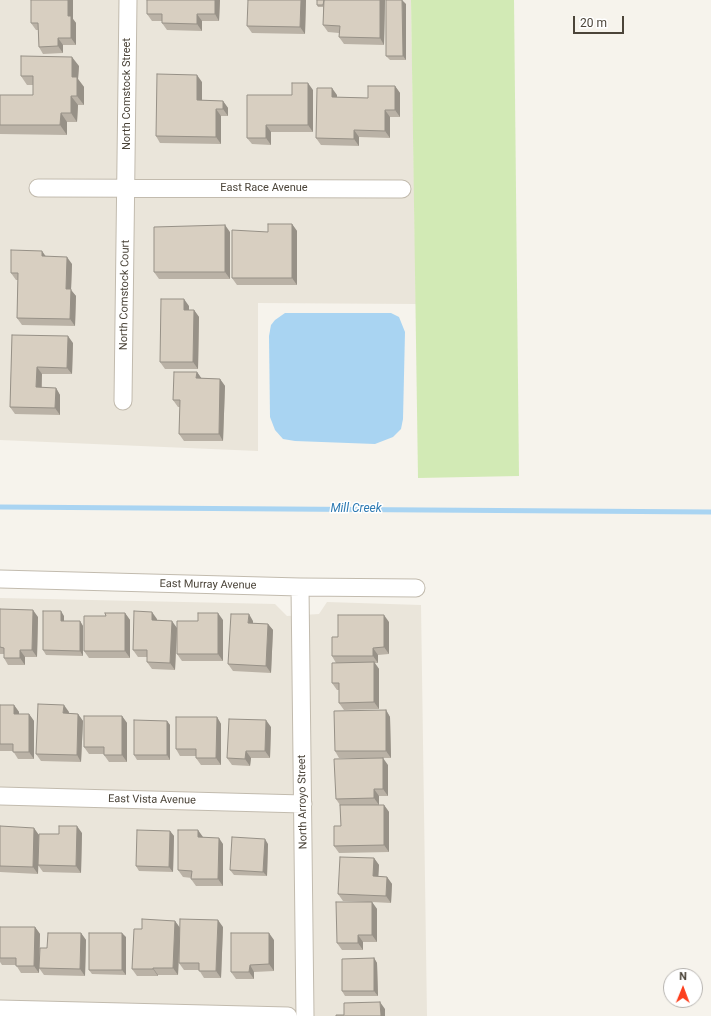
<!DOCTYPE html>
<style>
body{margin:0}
#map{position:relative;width:711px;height:1016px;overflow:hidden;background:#f6f3ec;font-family:Roboto,sans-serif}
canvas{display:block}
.north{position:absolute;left:663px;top:968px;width:40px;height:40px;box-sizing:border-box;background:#fff;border:1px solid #b7b4b0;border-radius:50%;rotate:1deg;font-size:11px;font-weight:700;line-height:16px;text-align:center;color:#4b4439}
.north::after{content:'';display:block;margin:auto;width:14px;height:18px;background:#fc3f1d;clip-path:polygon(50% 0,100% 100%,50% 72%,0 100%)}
.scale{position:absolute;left:573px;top:16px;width:51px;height:18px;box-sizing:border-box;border:2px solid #4b4439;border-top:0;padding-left:5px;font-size:12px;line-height:14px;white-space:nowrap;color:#4b4439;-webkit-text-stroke:3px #fff;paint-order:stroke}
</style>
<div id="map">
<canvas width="711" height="1016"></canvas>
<div class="north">N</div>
<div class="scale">20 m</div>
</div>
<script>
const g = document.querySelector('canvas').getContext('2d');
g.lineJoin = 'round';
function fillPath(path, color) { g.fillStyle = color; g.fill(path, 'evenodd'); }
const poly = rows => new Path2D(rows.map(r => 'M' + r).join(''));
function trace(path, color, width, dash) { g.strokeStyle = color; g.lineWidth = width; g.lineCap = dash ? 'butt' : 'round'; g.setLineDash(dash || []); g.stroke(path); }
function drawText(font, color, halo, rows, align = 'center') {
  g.font = font + ' Roboto,sans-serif'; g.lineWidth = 3; g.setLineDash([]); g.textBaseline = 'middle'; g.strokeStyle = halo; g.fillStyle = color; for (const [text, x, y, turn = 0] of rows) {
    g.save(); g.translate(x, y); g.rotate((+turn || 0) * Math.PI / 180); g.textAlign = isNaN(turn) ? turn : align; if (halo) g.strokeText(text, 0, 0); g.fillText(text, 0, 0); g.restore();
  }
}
fillPath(poly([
 [0,0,411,0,416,304,258,303,258,451,0,440],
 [0,598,275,604,287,616,319,614,327,602,421,605,427,1016,0,1016]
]), '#eae5da');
fillPath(poly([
 [411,0,514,0,519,476,418,478]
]), '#d2eab5');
fillPath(poly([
 [285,313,391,313,399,317,405,332,403,419,401,429,393,437,375,444,295,441,283,439,275,430,270,417,269,336,271,325,275,320]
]), '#a9d4f2');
trace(poly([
 [0,507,711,512]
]), '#a9d4f2', 5);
const minor = poly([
 [38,188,402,189],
 [123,401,128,0],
 [0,579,300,587,416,588],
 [300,587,305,1016],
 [0,796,303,804],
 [0,1009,288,1016]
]);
trace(minor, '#c2bbae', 19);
trace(minor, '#fff', 17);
fillPath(poly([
 [147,0,220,0,219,21,202,21,202,31,167,30,162,23,162,21,152,21,147,14],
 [306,0,305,34,252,33,247,26],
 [317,0,385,0,384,45,344,44,339,37,339,33,328,32,323,25,323,7,318,7,317,5],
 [406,4,406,60,390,60,386,56],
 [73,19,76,23,76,45,63,45,63,53,43,54,39,47,38,30,36,30,31,23],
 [79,66,78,79,84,87,84,105,78,105,77,122,67,122,67,135,0,134,0,95,33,95,33,85,27,85,21,76],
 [202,82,202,100,223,101,228,108,228,116,221,116,221,144,160,143,156,136],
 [395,86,400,93,400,117,390,117,390,138,359,137,359,146,321,145,316,138,337,95,337,97,368,98],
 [313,90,313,132,271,132,271,145,252,144,247,138,292,95],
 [292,224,297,231,297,285,237,285,232,278,268,232],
 [230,232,230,279,159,279,154,272],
 [46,256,72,264,71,290,76,296,75,326,22,325,17,318,18,280,16,280,11,273],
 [189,306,189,310,194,310,199,317,198,369,165,369,160,362],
 [12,335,73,343,72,374,42,374,42,388,56,388,60,395,60,415,15,414,10,407],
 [197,372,201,378,220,379,225,386,223,441,184,441,179,434,180,407,178,407,173,400],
 [0,609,38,617,37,657,25,657,25,665,8,665,4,658,4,654,0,654],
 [125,613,130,620,130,658,89,658,84,651,106,616],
 [64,616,64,621,80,621,83,626,83,656,46,655,43,650],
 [157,619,157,620,177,628,175,670,152,669,147,662,147,657,138,657,133,650],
 [223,620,223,661,182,661,177,654,198,621],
 [253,621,253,623,268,624,273,630,271,673,233,671,228,664],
 [389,622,389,654,378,655,378,663,375,663,379,669,379,709,344,710,339,703,339,690,337,690,332,683,336,663,332,656,338,637],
 [0,705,14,705,19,712,19,714,29,714,34,721,34,759,18,759,13,751,0,751],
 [386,710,390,717,391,758,339,758,335,751],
 [69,712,69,713,78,714,83,721,81,762,41,761,36,754],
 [122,716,127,723,127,762,109,762,104,755,104,754,89,754,84,747],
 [217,717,221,724,221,765,201,765,196,758,196,756,180,756,176,749],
 [167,721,170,725,170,760,137,760,134,755],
 [271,727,270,758,251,758,250,766,232,765,227,758],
 [388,765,388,796,379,796,379,805,384,805,389,812,389,852,339,853,334,846,341,826,340,805,336,799],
 [0,826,39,835,38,874,0,872],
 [170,831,174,836,173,872,139,871,136,866],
 [82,833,81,873,43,872,38,865,59,834],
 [203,837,223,844,223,886,196,886,191,879,192,878,183,877,178,870],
 [268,844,267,876,234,875,230,870],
 [374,858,379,865,378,876,387,877,392,884,391,903,372,902,377,909,377,942,363,942,363,950,342,950,337,943,367,902,343,901,338,894],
 [175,921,180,928,178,975,158,975,158,976,137,976,132,969,142,929],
 [0,927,35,927,40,934,39,973,21,973,16,965,2,965,0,962],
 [223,927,221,978,204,978,199,970,184,970,179,963],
 [81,933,86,940,85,976,44,975,39,968,47,948],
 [126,937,126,975,92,974,89,970],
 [274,940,274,971,254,972,254,979,236,979,231,972],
 [374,958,377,963,378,996,345,996,342,991]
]), '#bab2a6');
fillPath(poly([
 [68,0,73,0,73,19,76,23,76,45,71,38,68,16],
 [215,0,220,0,219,21,215,14],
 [301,0,306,0,305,34,300,27],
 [380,0,385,0,384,45,380,38],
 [402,0,406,4,406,60,403,56],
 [197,14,202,21,202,31,197,24],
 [58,38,63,45,63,53,58,46],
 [72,57,79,66,78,79,84,87,84,105,77,96,72,77],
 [197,75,202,82,202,107,197,100],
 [308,83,313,90,313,132,308,125],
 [395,86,400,93,400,117,395,110],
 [332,88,337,95,337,104,332,97],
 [71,96,78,105,77,122,71,113],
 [223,101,228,108,228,116,223,109],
 [216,109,221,116,221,144,216,137],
 [385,110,390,117,390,138,385,131],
 [61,113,67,122,67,135,60,125],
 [266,125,271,132,271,145,266,138],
 [354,130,359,137,359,146,354,139],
 [292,224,297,231,297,285,292,278],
 [225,225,230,232,230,279,225,272],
 [42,251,47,258,42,256],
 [67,257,72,264,71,290,76,296,75,326,70,319,66,289],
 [184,299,189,306,189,317,184,310],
 [194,310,199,317,198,369,193,362],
 [68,336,73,343,72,374,67,368],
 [37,367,42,374,41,394,36,387],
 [197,372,202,379,196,378],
 [220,379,225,386,223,441,219,434],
 [56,388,60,395,60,415,55,408],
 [33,610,38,617,37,657,32,650],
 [61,611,64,616,64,626,61,621],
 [152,612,157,619,157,627,152,620],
 [125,613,130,620,130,658,125,651],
 [218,613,223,620,223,661,218,654],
 [249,614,253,621,253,630,248,623],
 [384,615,389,622,389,654,384,647],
 [80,621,83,626,83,656,80,651],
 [172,621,177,628,175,670,170,663],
 [268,624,273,630,271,673,266,666],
 [373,648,378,655,378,663,373,656],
 [20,650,25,657,25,665,20,658],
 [374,662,379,669,379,709,374,702],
 [14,705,19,712,19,721,14,714],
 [64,705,69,712,68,720,63,713],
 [386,710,390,717,391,758,386,751],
 [29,714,34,721,34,759,29,752],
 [78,714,83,721,81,762,77,755],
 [122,716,127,723,127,762,122,755],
 [217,717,221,724,221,765,216,758],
 [266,720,271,727,270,758,265,751],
 [167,721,170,725,170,760,167,755],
 [246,751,251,758,250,766,245,759],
 [383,758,388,765,388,796,383,789],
 [374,789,379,796,379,805,374,798],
 [384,805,389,812,389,852,384,845],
 [77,826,82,833,81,873,76,866],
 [34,828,39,835,38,874,33,867],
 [198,830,203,837,203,844,198,837],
 [170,831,174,836,173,872,169,867],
 [219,838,223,844,223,886,218,879],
 [265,839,268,844,267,876,263,872],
 [374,858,379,865,378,883,373,876],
 [387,877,392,884,391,903,386,896],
 [372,902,377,909,377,942,372,935],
 [218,920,223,927,221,978,216,971],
 [175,921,180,928,178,975,173,968],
 [35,927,40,934,39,973,34,966],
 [81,933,86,940,85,976,80,969],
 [122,933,126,937,126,975,122,970],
 [269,933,274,940,274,971,269,964],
 [358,935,363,942,363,950,358,943],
 [374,958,377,963,378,996,374,991],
 [250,965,254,972,254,979,249,972],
 [153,968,158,975,158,976,153,969],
 [380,1002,385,1009,385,1016,381,1016]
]), '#979187');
const building = poly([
 [31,0,68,0,68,16,71,16,71,38,58,38,58,46,39,47,38,23,31,23,31,0],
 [147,0,215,0,215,14,197,14,197,24,162,23,162,14,147,14,147,0],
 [248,0,301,0,300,27,247,26,248,0],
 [317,0,324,0,323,5,317,5,317,0],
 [324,0,380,0,380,38,339,37,340,26,323,25,324,0],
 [386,0,402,0,403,56,386,56,386,0],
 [21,56,72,57,72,77,77,77,77,96,71,96,71,113,61,113,60,125,0,125,0,95,33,95,33,76,21,76,21,56],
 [157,74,197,75,197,100,223,101,223,109,216,109,216,137,156,136,157,74],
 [292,83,308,83,308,125,266,125,266,138,247,138,247,95,292,95,292,83],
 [368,86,395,86,395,110,385,110,385,131,354,130,354,139,316,138,317,88,332,88,332,97,368,98,368,86],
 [268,224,292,224,292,278,232,278,232,230,268,232,268,224],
 [225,225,225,272,154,272,154,227,225,225],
 [11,250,42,251,42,256,67,257,66,289,71,289,70,319,17,318,18,273,11,273,11,250],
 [161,299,184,299,184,310,194,310,193,362,160,362,161,299],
 [12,335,68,336,67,368,37,367,36,387,56,388,55,408,10,407,12,335],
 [174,372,197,372,196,378,220,379,219,434,179,434,180,400,173,400,174,372],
 [0,609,33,610,32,650,20,650,20,658,4,658,4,648,0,647,0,609],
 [43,611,61,611,61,621,80,621,80,651,43,650,43,611],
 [134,611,152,612,152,620,172,621,170,663,147,662,147,650,133,650,134,611],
 [105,613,125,613,125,651,84,651,84,616,106,616,105,613],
 [198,613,218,613,218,654,177,654,177,621,198,621,198,613],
 [231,614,249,614,248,623,268,624,266,666,228,664,231,614],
 [338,615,384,615,384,647,373,648,373,656,332,656,332,637,338,637,338,615],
 [374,662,374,702,339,703,339,683,332,683,332,663,374,662],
 [38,704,64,705,63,713,78,714,77,755,36,754,38,704],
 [0,705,14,705,14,714,29,714,29,752,13,752,13,744,0,744,0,705],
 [386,710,386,751,335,751,334,711,386,710],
 [84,716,122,716,122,755,104,755,104,747,84,747,84,716],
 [176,717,217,717,216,758,196,758,196,749,176,749,176,717],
 [229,719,266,720,265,751,246,751,245,759,227,758,229,719],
 [134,720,167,721,167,755,134,755,134,720],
 [383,758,383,789,374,789,374,798,336,799,334,759,383,758],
 [340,805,384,805,384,845,334,846,334,826,341,826,340,805],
 [0,826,34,828,33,867,0,866,0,826],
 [59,826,77,826,76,866,38,865,39,834,59,834,59,826],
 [137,830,170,831,169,867,136,866,137,830],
 [178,830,198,830,198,837,219,838,218,879,191,879,192,871,178,870,178,830],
 [232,837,265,839,263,872,230,870,232,837],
 [340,857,374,858,373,876,387,877,386,896,338,894,340,857],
 [336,902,372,902,372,935,358,935,358,943,337,943,336,902],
 [142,919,175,921,173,968,153,968,153,969,132,969,134,929,142,929,142,919],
 [180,919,218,920,216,971,199,971,199,963,179,963,180,919],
 [0,927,35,927,34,966,16,966,16,958,0,958,0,927],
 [48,933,81,933,80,969,39,968,40,948,47,948,48,933],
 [89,933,122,933,122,970,89,970,89,933],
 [231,933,269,933,269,964,250,965,249,972,231,972,231,933],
 [374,958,374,991,342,991,342,959,374,958],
 [380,1002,381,1016,336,1016,336,1015,344,1015,344,1003,380,1002]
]);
fillPath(building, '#d8cfc1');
trace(building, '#979187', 1);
drawText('11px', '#4b4439', '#fff', [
 ["North Comstock Street",127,94,-90],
 ["East Race Avenue",264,188],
 ["North Comstock Court",125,295,-89],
 ["East Murray Avenue",208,585,1],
 ["East Vista Avenue",152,800,1],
 ["North Arroyo Street",303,802,-91]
]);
drawText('italic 12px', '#2e7ab2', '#fff', [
 ["Mill Creek",356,509]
]);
</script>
